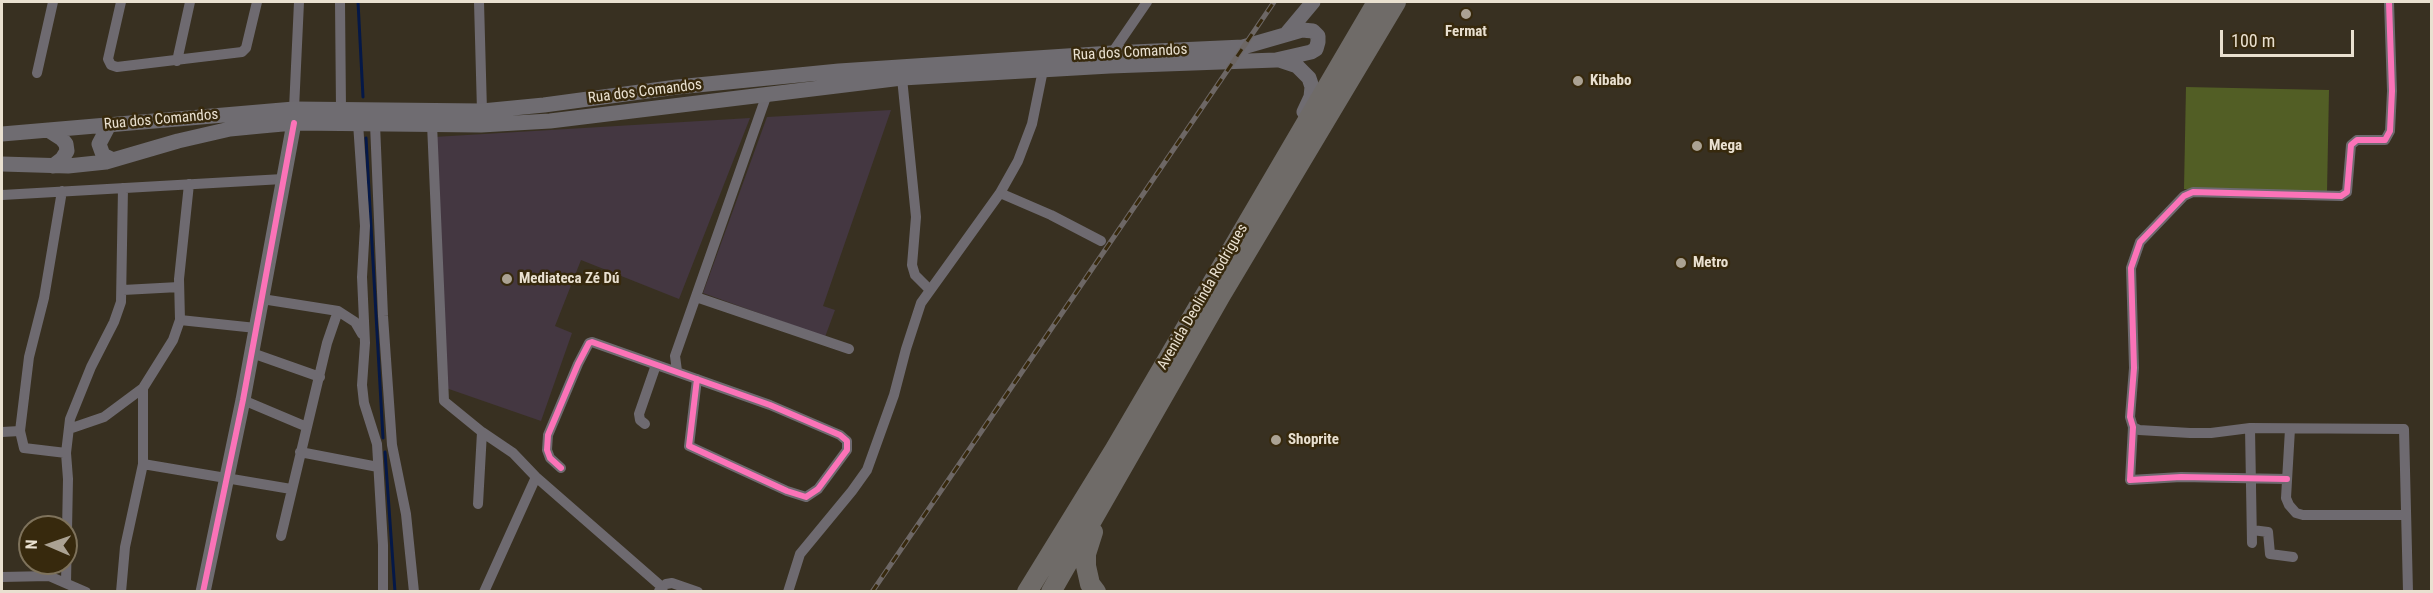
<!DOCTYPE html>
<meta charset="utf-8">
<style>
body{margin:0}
#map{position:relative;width:2433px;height:593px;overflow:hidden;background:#383021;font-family:"Roboto Condensed",sans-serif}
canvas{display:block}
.frame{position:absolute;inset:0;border:3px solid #e9e0d0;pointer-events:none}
.north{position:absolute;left:18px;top:515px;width:60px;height:60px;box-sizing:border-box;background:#37290d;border:2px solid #7e725b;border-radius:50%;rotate:272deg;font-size:16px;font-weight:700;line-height:24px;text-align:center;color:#e9e0d0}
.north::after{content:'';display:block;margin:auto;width:21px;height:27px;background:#aba293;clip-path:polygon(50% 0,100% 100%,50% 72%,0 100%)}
.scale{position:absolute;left:2220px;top:30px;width:134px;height:27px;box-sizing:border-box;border:3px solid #e9e0d0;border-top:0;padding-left:8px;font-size:18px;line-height:21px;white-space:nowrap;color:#e9e0d0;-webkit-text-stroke:4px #37290d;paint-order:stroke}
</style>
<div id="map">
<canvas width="2433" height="593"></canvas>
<div class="frame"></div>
<div class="north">N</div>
<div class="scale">100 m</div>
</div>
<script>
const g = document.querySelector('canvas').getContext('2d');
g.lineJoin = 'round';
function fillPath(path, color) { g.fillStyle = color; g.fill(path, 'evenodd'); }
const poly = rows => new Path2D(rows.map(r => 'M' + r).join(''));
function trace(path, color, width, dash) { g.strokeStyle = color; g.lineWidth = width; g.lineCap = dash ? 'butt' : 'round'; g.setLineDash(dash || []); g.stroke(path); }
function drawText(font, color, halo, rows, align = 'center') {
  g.font = font + ' "Roboto Condensed",sans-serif'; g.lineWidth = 5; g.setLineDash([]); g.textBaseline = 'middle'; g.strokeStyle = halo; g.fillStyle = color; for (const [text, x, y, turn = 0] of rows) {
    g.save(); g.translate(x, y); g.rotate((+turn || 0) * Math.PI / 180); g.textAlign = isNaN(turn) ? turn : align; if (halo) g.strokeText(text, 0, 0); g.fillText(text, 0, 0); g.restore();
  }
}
fillPath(poly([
 [891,110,823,306,835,310,825,337,703,293,767,117],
 [750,118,679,299,581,260,555,326,572,333,541,421,446,388,434,137]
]), '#443741');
fillPath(poly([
 [2186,87,2329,90,2327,192,2184,189]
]), '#525e25');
trace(poly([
 [358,2,363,97],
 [366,138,383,438],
 [385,452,395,592]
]), '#051847', 3);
trace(poly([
 [121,2,108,59,111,65,117,67,242,52,246,48,257,2],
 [340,2,341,109],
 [479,2,482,111],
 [1112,53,1147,2],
 [177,61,190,2],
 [37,73,53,2],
 [902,78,916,217,912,265,915,275,930,290],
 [294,109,299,2],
 [358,123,365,226,362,277,365,343,362,385,364,403,377,444,383,545,383,592],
 [375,124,383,316,392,445,406,514,414,592],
 [432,124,444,401,482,432,513,453,536,477,662,587],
 [62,191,44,298,29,357,20,431,24,448,66,453],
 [1000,193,1051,215,1101,241],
 [2,195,283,179],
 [123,290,179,287],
 [696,297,849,349],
 [262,299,338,311,355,322,362,334],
 [180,320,256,328],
 [252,353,320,377],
 [677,371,675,356,767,94],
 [143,388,143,464,291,489],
 [243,400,307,427],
 [645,424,640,420,639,414,656,365],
 [2133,427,2139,430,2190,433,2211,433,2250,428,2404,429,2408,592],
 [2250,428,2252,543],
 [69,429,104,417,143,388,173,340,180,320,179,279,189,184],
 [2290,429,2286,498,2289,505,2296,513,2303,515,2406,515],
 [2,432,20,431],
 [300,452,378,467],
 [561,468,550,458,547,450,548,435,578,364,589,343,592,342,770,405,840,435,847,441,847,450,818,489,806,497,787,491,689,446,697,379],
 [2287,479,2181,477,2130,480,2133,427,2130,417,2134,368,2131,268,2140,242,2184,196,2193,192,2341,196,2347,192,2351,145,2357,140,2385,140,2390,131,2392,91,2389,2],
 [478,504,482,432],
 [2252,530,2268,532,2270,554,2293,557],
 [281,536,327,343,338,311],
 [2,577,49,576,86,592],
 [66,583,68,479,66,453,70,419,91,367,114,322,121,302,123,188],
 [659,591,666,584,672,583,698,592],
 [121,592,125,547,143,464],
 [484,592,536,477],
 [788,592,800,554,852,491,867,470,894,395,906,349,921,303,1000,193,1018,161,1032,124,1043,70]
]), '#6e6a70', 10);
trace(poly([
 [1287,33,1313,2],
 [1279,60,1297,66,1309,78,1312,87,1311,97,1304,112],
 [109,125,99,144,103,155,113,160],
 [48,130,62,139,66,144,67,151,62,159,53,166],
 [2,134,294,109,482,111,544,105,677,87,839,71,1112,53,1243,47,1302,30,1313,31,1318,36,1318,42,1316,49,1311,52,1276,60,1110,66,902,78,550,121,481,125,294,123,261,126,230,129,178,141,106,162,68,166,2,164],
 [203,592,243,400,294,123]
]), '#6f6c71', 15);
trace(poly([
 [1093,532,1086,554,1086,566,1090,584,1096,592],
 [1027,592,1115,449,1377,2],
 [1051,592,1221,295,1396,2]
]), '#6f6b68', 20);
const rail = poly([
 [872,592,1274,2]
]);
trace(rail, '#6d6765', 5);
trace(rail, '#37290d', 3, [9]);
trace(poly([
 [561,468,550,458,547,450,548,435,578,364,589,343,592,342,770,405,840,435,847,441,847,450,818,489,806,497,787,491,689,446,697,379],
 [2287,479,2181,477,2130,480,2133,427,2130,417,2134,368,2131,268,2140,242,2184,196,2193,192,2341,196,2347,192,2351,145,2357,140,2385,140,2390,131,2392,91,2389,2],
 [203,592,243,400,294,123]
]), '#fb73b8', 6);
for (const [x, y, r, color] of [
 [1466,14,6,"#aba293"],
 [1578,81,6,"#aba293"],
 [1697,146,6,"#aba293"],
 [1681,263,6,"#aba293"],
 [507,279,6,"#aba293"],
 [1276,440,6,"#aba293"]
]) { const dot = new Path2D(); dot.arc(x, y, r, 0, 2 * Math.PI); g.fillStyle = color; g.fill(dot); trace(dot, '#37290d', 2); }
drawText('bold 15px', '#e9e0d0', '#37290d', [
 ["Fermat",1466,32,"center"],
 ["Kibabo",1590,81],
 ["Mega",1709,146],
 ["Metro",1693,263],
 ["Mediateca Zé Dú",519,279],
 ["Shoprite",1288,440]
], 'left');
drawText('15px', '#e9e0d0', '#37290d', [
 ["Rua dos Comandos",1130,53,-3],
 ["Rua dos Comandos",645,92,-7],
 ["Rua dos Comandos",161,120,-5],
 ["Avenida Deolinda Rodrigues",1203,297,-60]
]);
</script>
